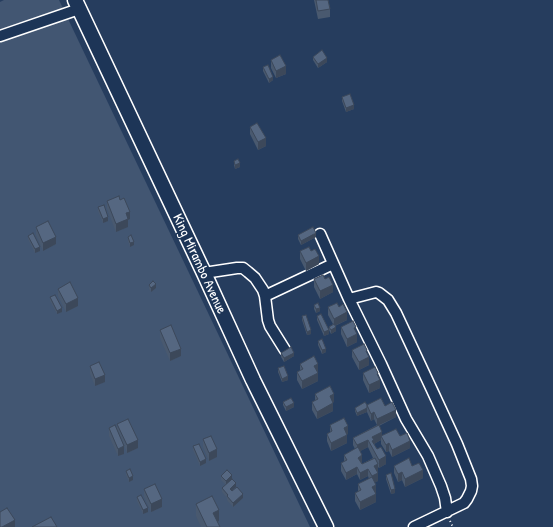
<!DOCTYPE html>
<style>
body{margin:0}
canvas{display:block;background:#263d5e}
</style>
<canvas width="553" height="527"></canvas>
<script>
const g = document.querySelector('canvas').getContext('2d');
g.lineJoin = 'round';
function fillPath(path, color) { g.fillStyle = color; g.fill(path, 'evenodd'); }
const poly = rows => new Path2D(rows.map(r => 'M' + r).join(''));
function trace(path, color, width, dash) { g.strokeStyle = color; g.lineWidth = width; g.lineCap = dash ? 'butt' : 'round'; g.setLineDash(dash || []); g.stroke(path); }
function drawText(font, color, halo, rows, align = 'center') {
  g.font = font + ' "Patrick Hand",sans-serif'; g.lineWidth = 3; g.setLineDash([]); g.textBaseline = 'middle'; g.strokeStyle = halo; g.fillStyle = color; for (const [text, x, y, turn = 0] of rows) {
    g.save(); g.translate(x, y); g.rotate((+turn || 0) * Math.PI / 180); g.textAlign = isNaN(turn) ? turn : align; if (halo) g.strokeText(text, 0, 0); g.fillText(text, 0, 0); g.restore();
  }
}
fillPath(poly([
 [4,0,59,0,310,527,0,527,0,2]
]), '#425672');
const street = poly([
 [0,36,79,9],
 [320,234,349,299,381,364,406,419,428,456,441,486,445,498,447,512],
 [204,273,237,268,243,268,248,272,255,278,263,290,265,296,268,320,270,326,285,350],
 [265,296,333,264],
 [349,299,376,292,379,293,388,300,396,313,432,390,457,444,471,479,472,486,471,491,467,499,464,503,414,527]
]);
const secondary = poly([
 [75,0,204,273,253,380,326,527]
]);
trace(street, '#fff', 13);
trace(secondary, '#fff', 17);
trace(poly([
 [450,521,453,527]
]), '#fff', 2, [1, 3]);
trace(street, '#1d3557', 10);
trace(secondary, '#1d3557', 14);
fillPath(poly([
 [314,0,328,0,330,9,330,17,318,19],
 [313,57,327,62,318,68,313,60],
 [271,60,286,74,276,78,271,68],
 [263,67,273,80,269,83,263,71],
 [342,97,354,109,346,112,342,101],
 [250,127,266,146,258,150,250,134],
 [234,161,240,167,235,169,234,165],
 [107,201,130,219,128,220,128,227,116,232,107,209],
 [98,207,108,221,103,223,98,211],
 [36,227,56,244,43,251,36,235],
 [298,235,316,237,301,245,298,239],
 [28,236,40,251,35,253,28,239],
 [128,237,134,245,130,247,128,241],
 [300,251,311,251,319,264,306,271,300,259],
 [314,279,325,279,333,292,320,299,314,287],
 [149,285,156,288,151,292,149,289],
 [58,289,78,306,66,312,58,296],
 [50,297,62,312,57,314,50,301],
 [314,305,320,311,316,313,314,309],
 [328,307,347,320,335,326,336,331,331,334,329,330,329,327,333,324,328,315],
 [302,316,311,334,307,335,302,320],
 [317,316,329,334,324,336,317,320],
 [341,327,356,331,357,342,347,347,341,334],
 [160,330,181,356,170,361,160,338],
 [318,341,326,352,322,354,318,345],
 [352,350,367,354,369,365,359,370,352,357],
 [281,353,294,356,284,362,281,357],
 [300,364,318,372,317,372,318,381,302,389,297,380,297,372,300,371],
 [90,366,105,382,95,386,90,374],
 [278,368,288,380,282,382,278,372],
 [363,373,378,377,380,388,369,393,363,380],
 [315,394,334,402,333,402,333,411,317,419,312,410,312,402,315,401],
 [283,402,294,407,286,411,283,405],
 [367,405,385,406,396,417,379,426,382,435,400,436,410,448,392,457,389,451,386,452,381,444,381,440,374,444,386,464,379,468,378,467,378,471,377,472,378,481,375,482,376,493,375,493,376,502,360,510,355,501,355,493,358,492,358,484,369,479,368,476,360,480,357,474,346,480,341,471,341,463,344,462,344,455,355,449,353,445,353,438,377,425,374,419,371,421,367,412,357,416,355,411,355,408],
 [368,447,373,458,362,464,360,451],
 [117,424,138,448,127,453,121,438,124,454,118,456,109,436,109,428,117,431],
 [330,425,348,434,347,434,347,443,331,451,327,441,327,434,330,432],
 [203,439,217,457,209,461,203,447],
 [193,446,206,463,200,466,193,450],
 [394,466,412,466,423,478,405,487,402,480,398,482,394,473],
 [227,470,226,485,221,480,221,476],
 [126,471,133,480,129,482,126,475],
 [386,475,395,493,391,494,386,479],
 [236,487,232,491,243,498,233,507,227,500,227,498,222,492,222,488],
 [144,489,162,507,151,512,144,497],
 [137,497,148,512,143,514,137,501],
 [196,504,219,521,217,522,220,527,201,527,196,516]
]), '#49596f');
fillPath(poly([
 [327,58,327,62,318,68,318,64],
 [286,66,286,74,276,78,276,71],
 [273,77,273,80,269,83,269,79],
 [354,105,354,109,346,112,346,108],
 [266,138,266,146,258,150,258,142],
 [240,163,240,167,235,169,235,165],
 [130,212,130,219,128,220,128,227,116,232,116,224,126,213],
 [108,217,108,221,103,223,103,219],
 [316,233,316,237,301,245,301,241],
 [56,237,56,244,43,251,43,243],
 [134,242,134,245,130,247,130,243],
 [40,247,40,251,35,253,35,249],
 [319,256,319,264,306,271,306,263],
 [156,284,156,288,151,292,151,288],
 [333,285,333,292,320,299,320,291],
 [78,298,78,306,66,312,66,304],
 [62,308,62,312,57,314,57,311],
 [320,308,320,311,316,313,316,309],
 [347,312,347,320,334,326,334,319],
 [336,327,336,331,331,334,331,330],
 [311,330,311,334,307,335,307,332],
 [329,330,329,334,324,336,324,332],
 [357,334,357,342,347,347,347,339],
 [181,349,181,356,170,361,170,353],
 [326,349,326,352,322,354,322,350],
 [294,353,294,356,284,362,284,358],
 [369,357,369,365,359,370,359,362],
 [318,364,318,372,314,374,314,366],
 [318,373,318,381,302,389,302,381],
 [105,375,105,382,95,386,95,379],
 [288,376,288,380,282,382,282,379],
 [380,380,380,388,369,393,369,385],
 [334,394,334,402,330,404,330,396],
 [294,403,294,407,286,411,286,407],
 [333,403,333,411,317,419,317,412],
 [367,408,367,412,357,416,357,413],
 [396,410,396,417,377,426,377,419],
 [374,412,374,419,371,421,371,414],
 [348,426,348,434,344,436,344,428],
 [382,432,382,438,381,436,381,440,374,444,372,448,372,437],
 [347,435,347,443,331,451,331,443],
 [138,440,138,448,127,453,127,445],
 [368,440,368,447,357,453,357,445],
 [410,441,410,448,392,457,392,450],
 [389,443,389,451,386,452,386,445],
 [124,446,124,454,118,456,118,449],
 [217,449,217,457,209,461,209,453],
 [362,455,362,463,358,465,358,458],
 [386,456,386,464,379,468,379,460],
 [206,459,206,463,200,466,200,462],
 [378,464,378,471,374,474,374,466],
 [357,467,357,474,346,480,346,473],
 [368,469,368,476,360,480,360,473],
 [423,470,423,478,405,487,405,479],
 [402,472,402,480,398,482,398,474],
 [378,473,378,481,372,484,372,476],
 [232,475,232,479,226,485,226,481],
 [133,476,133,480,129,482,129,478],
 [236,483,236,487,230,492,230,489],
 [376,485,376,493,372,495,372,487],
 [395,489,395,493,391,494,391,490],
 [243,494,243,498,233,507,233,503],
 [376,494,376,502,360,510,360,502],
 [162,499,162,507,151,512,151,504],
 [148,508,148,512,143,514,143,510],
 [219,510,219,521,213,524,213,513],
 [15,520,15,527,2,527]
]), '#3c485a');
const building = poly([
 [316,0,328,0,330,9,318,11,316,0],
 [322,50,327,58,318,64,313,57,322,50],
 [280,55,286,66,276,71,271,60,280,55],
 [268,65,273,77,269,79,263,67,268,65],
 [350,94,354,105,346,108,342,97,350,94],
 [257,123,266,138,258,142,250,127,257,123],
 [238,159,240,163,235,165,234,161,238,159],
 [119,196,120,200,124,198,130,212,126,213,128,219,116,224,107,201,119,196],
 [104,205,108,217,103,219,98,207,104,205],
 [48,221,56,237,43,243,36,227,48,221],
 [313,227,316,233,301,241,298,235,313,227],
 [33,233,40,247,35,249,28,236,33,233],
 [131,235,134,242,130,243,128,237,131,235],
 [309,247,311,251,315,249,319,256,306,263,300,251,309,247],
 [323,275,325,279,329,277,333,285,320,291,314,279,323,275],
 [153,281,156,284,151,288,149,285,153,281],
 [70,282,78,298,66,304,58,289,70,282],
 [55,295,62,308,57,311,50,297,55,295],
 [318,303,320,308,316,309,314,305,318,303],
 [337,303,339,307,343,304,347,312,334,319,328,307,337,303],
 [321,314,329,330,324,332,317,316,321,314],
 [306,315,311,330,307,332,302,316,306,315],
 [353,321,356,327,354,328,357,334,347,339,341,327,353,321],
 [334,324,336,327,331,330,329,327,334,324],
 [171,325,181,349,170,353,160,330,171,325],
 [322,339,326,349,322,350,318,341,322,339],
 [364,344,367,350,366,351,369,357,359,362,352,350,364,344],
 [291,347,294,353,284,358,281,353,291,347],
 [314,356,318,364,314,366,318,373,302,381,297,372,303,369,300,364,314,356],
 [99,362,105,375,95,379,90,366,99,362],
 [284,366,288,376,282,379,278,368,284,366],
 [375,367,378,373,377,374,380,380,369,385,363,373,375,367],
 [330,386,334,394,330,396,333,403,317,412,312,402,318,399,315,394,330,386],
 [291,398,294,403,286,407,283,402,291,398],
 [381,398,385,406,392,402,396,410,377,419,374,412,371,414,367,405,381,398],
 [365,402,367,405,367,408,357,413,355,408,365,402],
 [344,418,348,426,344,428,347,435,331,443,327,434,332,431,330,425,344,418],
 [128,419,138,440,127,445,117,424,128,419],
 [115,425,124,446,118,449,109,428,115,425],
 [379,425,382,432,372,437,374,440,372,441,377,449,381,447,386,456,379,460,368,440,357,445,353,438,379,425],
 [396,429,400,436,407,433,410,441,392,450,389,443,386,445,381,436,396,429],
 [211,436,217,449,209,453,203,439,211,436],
 [199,444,206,459,200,462,193,446,199,444],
 [358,447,362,455,358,458,362,464,375,458,378,464,374,466,378,473,372,476,368,469,360,473,357,467,346,473,341,463,347,460,344,455,358,447],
 [409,458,412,466,419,463,423,470,405,479,402,472,398,474,394,466,409,458],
 [130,469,133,476,129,478,126,471,130,469],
 [227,470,232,475,226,481,221,476,227,470],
 [391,473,395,489,391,490,386,475,391,473],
 [372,477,376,485,372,487,376,494,360,502,355,493,361,490,358,484,372,477],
 [232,479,236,483,230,489,232,491,237,487,243,494,233,503,227,496,228,495,222,488,232,479],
 [155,484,162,499,151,504,144,489,155,484],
 [141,495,148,508,143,510,137,497,141,495],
 [212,496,219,510,213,513,220,527,207,527,196,504,212,496],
 [7,508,15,520,2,527,0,527,0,512,7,508],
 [51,517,57,527,32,527,51,517]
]);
fillPath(building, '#556781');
trace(building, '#3c485a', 1);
drawText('14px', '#fff', '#1d3557', [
 ["King Mirambo Avenue",199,264,65]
]);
</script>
